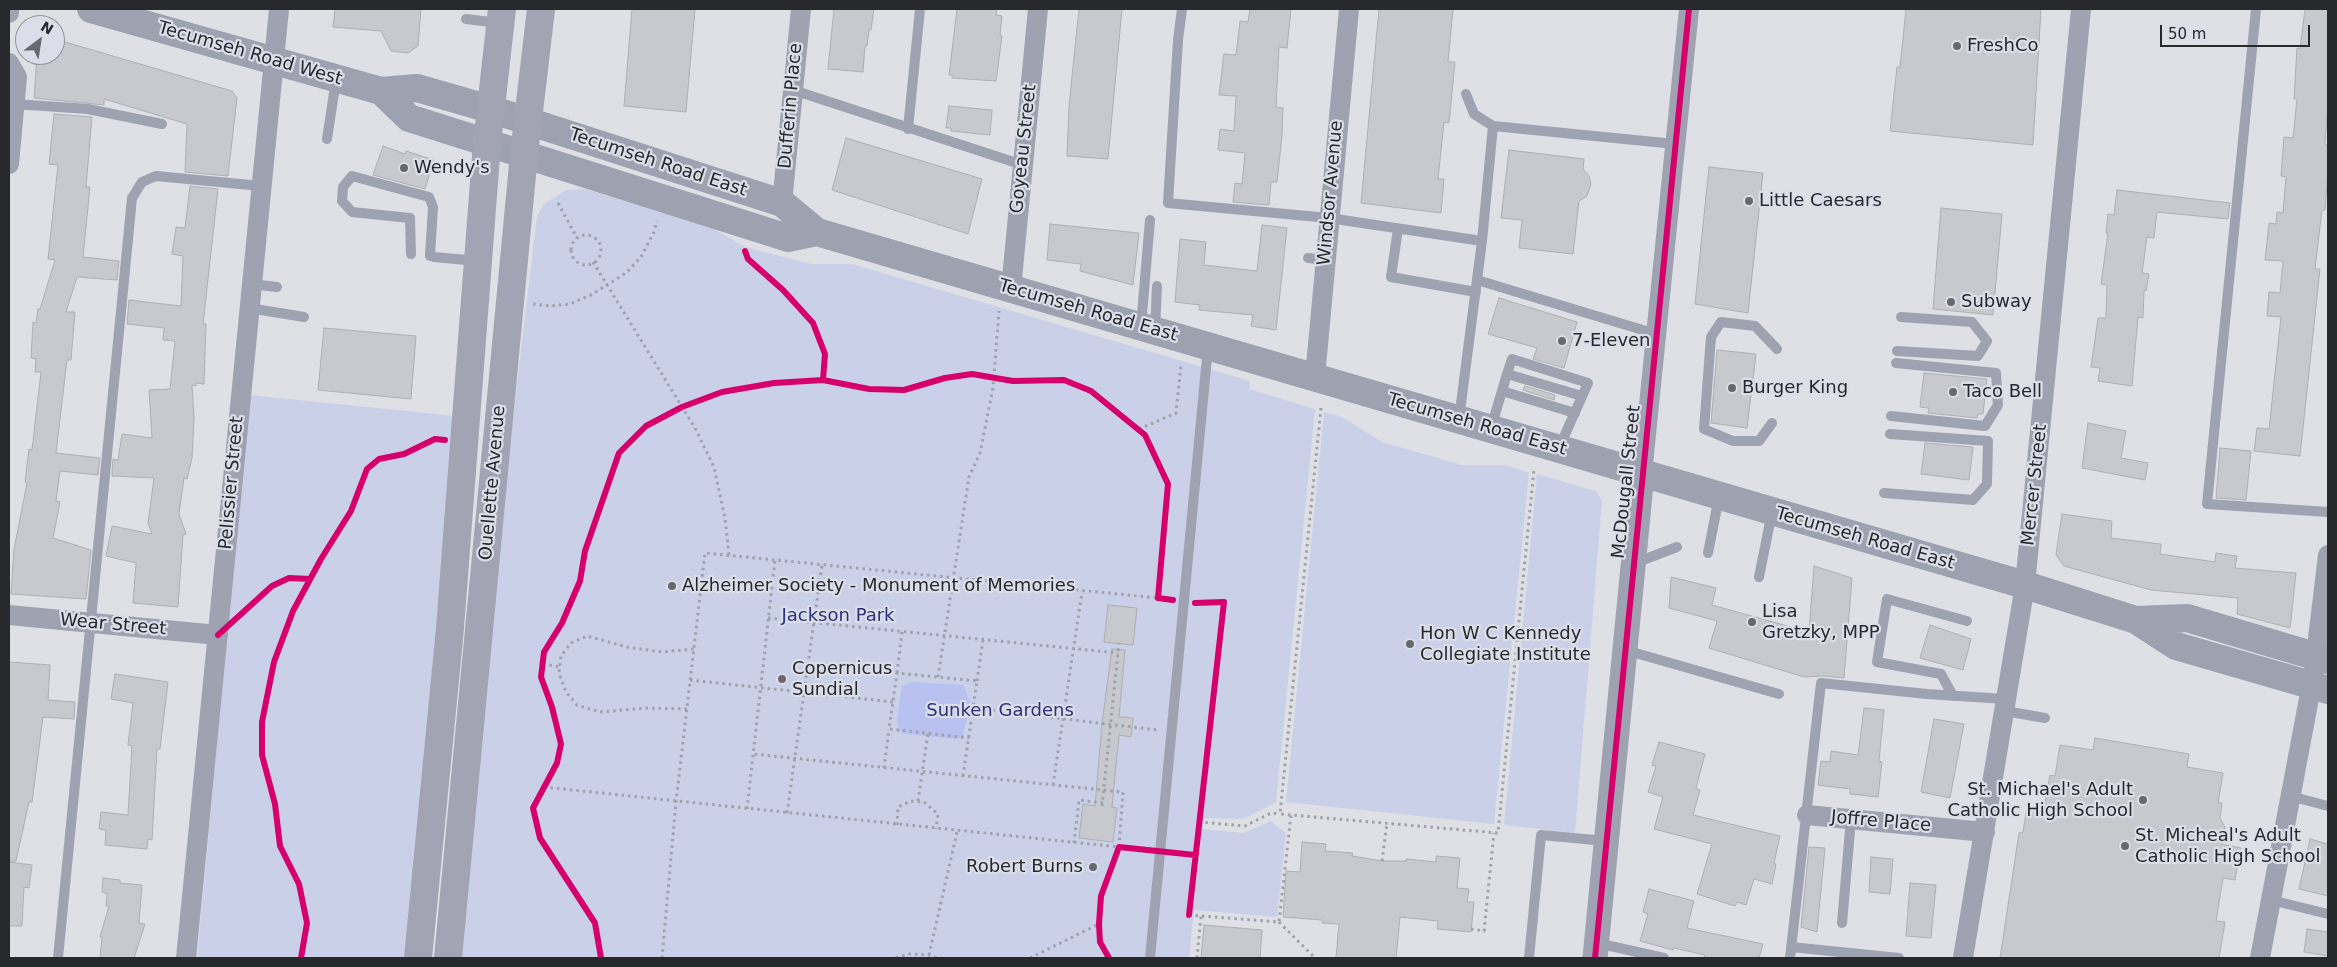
<!DOCTYPE html>
<style>
body{margin:0}
#map{position:relative;width:2337px;height:967px;overflow:hidden;background:#dee0e6;font-family:"DejaVu Sans",sans-serif}
canvas{display:block}
.frame{position:absolute;inset:0;border:10px solid #28292d;pointer-events:none}
.north{position:absolute;left:15px;top:15px;width:50px;height:50px;box-sizing:border-box;background:#dbdee9;border:1px solid #93969e;border-radius:50%;rotate:31deg;font-size:14px;font-weight:700;line-height:20px;text-align:center;color:#28292d}
.north::after{content:'';display:block;margin:auto;width:18px;height:22px;background:#68696e;clip-path:polygon(50% 0,100% 100%,50% 72%,0 100%)}
.scale{position:absolute;left:2160px;top:25px;width:150px;height:22px;box-sizing:border-box;border:2px solid #28292d;border-top:0;padding-left:6px;font-size:15px;line-height:18px;white-space:nowrap;color:#28292d;-webkit-text-stroke:4px #dbdee9;paint-order:stroke}
</style>
<div id="map">
<canvas width="2337" height="967"></canvas>
<div class="frame"></div>
<div class="north">N</div>
<div class="scale">50 m</div>
</div>
<script>
const g = document.querySelector('canvas').getContext('2d');
g.lineJoin = 'round';
function fillPath(path, color) { g.fillStyle = color; g.fill(path, 'evenodd'); }
const poly = rows => new Path2D(rows.map(r => 'M' + r).join(''));
function trace(path, color, width, dash) { g.strokeStyle = color; g.lineWidth = width; g.lineCap = dash ? 'butt' : 'round'; g.setLineDash(dash || []); g.stroke(path); }
function drawText(font, color, halo, rows, align = 'center') {
  g.font = font + ' "DejaVu Sans",sans-serif'; g.lineWidth = 4.5; g.setLineDash([]); g.textBaseline = 'middle'; g.strokeStyle = halo; g.fillStyle = color; for (const [text, x, y, turn = 0] of rows) {
    g.save(); g.translate(x, y); g.rotate((+turn || 0) * Math.PI / 180); g.textAlign = isNaN(turn) ? turn : align; if (halo) g.strokeText(text, 0, 0); g.fillText(text, 0, 0); g.restore();
  }
}
fillPath(poly([
 [584,189,707,225,745,247,811,264,852,264,1250,381,1249,389,1315,409,1276,802,1244,819,1204,818,1203,829,1244,833,1271,821,1286,833,1277,917,1194,910,1189,958,459,958,511,434,537,216,544,204,566,190],
 [249,395,455,416,406,958,197,958],
 [1324,412,1342,417,1382,442,1462,465,1506,465,1529,473,1494,824,1286,802],
 [1537,474,1596,491,1602,500,1575,833,1504,825]
]), '#cad0e8');
fillPath(poly([
 [912,682,963,685,970,702,963,737,956,739,905,734,899,731,897,719,902,686]
]), '#b8c1ef');
const building = poly([
 [335,9,421,9,418,46,408,53,391,51,381,31,333,27,335,9],
 [632,9,695,9,686,112,624,106,632,9],
 [834,9,874,9,871,30,869,30,867,46,865,46,863,72,828,69,834,9],
 [957,9,997,9,996,15,1002,16,1000,36,1002,36,996,81,952,78,952,75,949,75,957,9],
 [1079,9,1122,9,1108,159,1067,156,1069,106,1079,9],
 [1250,9,1291,9,1287,48,1279,47,1276,107,1283,108,1282,136,1277,182,1271,182,1269,205,1233,202,1235,183,1242,184,1245,153,1218,150,1220,129,1234,131,1236,96,1219,95,1224,54,1236,55,1240,21,1248,22,1250,9],
 [1379,9,1453,9,1448,62,1455,62,1449,123,1444,122,1438,179,1444,179,1441,213,1361,203,1379,9],
 [1906,9,2041,9,2033,145,1890,131,1897,67,1900,67,1906,9],
 [2305,9,2328,9,2328,103,2325,145,2328,145,2328,168,2325,210,2322,210,2315,269,2320,269,2300,456,2254,451,2257,428,2269,429,2281,317,2267,316,2269,292,2280,293,2283,261,2265,260,2269,223,2276,224,2277,212,2283,213,2286,177,2281,176,2284,137,2293,138,2297,99,2294,99,2297,48,2300,49,2305,9],
 [55,39,232,91,237,98,228,176,185,172,187,124,104,99,104,105,34,98,37,55,55,55,55,39],
 [949,106,992,110,990,135,951,131,951,128,946,128,949,106],
 [54,114,92,117,86,187,90,187,83,257,119,261,117,280,77,277,66,312,75,312,71,360,67,360,56,453,100,458,98,475,60,471,56,501,60,502,53,538,91,550,86,599,11,594,14,549,27,483,25,482,29,449,32,450,41,372,35,372,36,359,31,358,33,322,36,323,38,309,40,309,55,260,48,259,58,165,49,164,54,114],
 [846,138,982,179,968,234,832,190,846,138],
 [383,146,405,154,406,151,434,160,425,189,373,175,383,146],
 [1509,150,1584,159,1583,169,1589,176,1591,184,1587,196,1579,201,1573,254,1519,248,1522,220,1501,218,1509,150],
 [1709,167,1763,173,1748,313,1695,304,1709,167],
 [190,186,218,189,203,324,206,324,204,384,196,383,196,386,192,385,194,417,192,458,187,479,184,478,179,514,186,534,183,535,178,607,133,603,136,563,106,556,112,526,152,534,148,523,154,478,112,476,113,459,118,460,122,434,152,438,149,390,170,389,175,341,163,340,164,328,127,324,129,300,181,306,183,256,172,254,176,227,185,228,190,186],
 [2117,190,2230,203,2228,219,2157,212,2154,238,2147,237,2142,273,2149,274,2146,291,2144,290,2143,318,2138,317,2132,386,2098,381,2100,368,2091,367,2098,318,2106,318,2107,285,2101,284,2108,233,2106,233,2108,214,2114,215,2117,190],
 [1941,208,2002,214,1993,315,1933,309,1941,208],
 [1050,224,1139,233,1133,285,1080,271,1081,264,1047,260,1050,224],
 [1262,225,1287,228,1276,330,1251,326,1253,315,1199,310,1200,305,1175,302,1180,239,1206,242,1204,265,1257,271,1262,225],
 [1499,298,1577,322,1564,368,1533,359,1537,348,1488,334,1499,298],
 [324,328,416,336,411,399,318,390,324,328],
 [1717,350,1756,354,1747,428,1711,423,1717,350],
 [1924,373,1987,379,1983,414,1978,414,1977,418,1928,413,1929,408,1920,407,1924,373],
 [1525,386,1555,395,1554,400,1523,390,1525,386],
 [2088,423,2126,431,2121,458,2148,463,2145,480,2082,468,2088,423],
 [1925,443,1973,447,1969,480,1921,474,1925,443],
 [2220,448,2251,451,2246,500,2216,498,2220,448],
 [2062,514,2112,521,2111,538,2161,544,2160,554,2215,562,2216,553,2237,556,2235,568,2296,573,2290,628,2237,614,2238,598,2151,590,2064,566,2056,555,2062,514],
 [1814,566,1852,578,1844,678,1822,676,1804,677,1709,648,1717,621,1669,608,1671,577,1716,588,1712,605,1809,632,1814,566],
 [1108,605,1137,608,1133,645,1104,642,1108,605],
 [1930,625,1971,639,1963,670,1920,658,1930,625],
 [1112,649,1125,650,1119,717,1133,718,1131,737,1119,735,1112,807,1117,808,1113,842,1079,838,1083,804,1095,806,1102,723,1112,649],
 [9,662,50,665,48,700,75,702,74,719,43,717,32,802,29,802,16,861,9,861,9,662],
 [115,674,168,682,160,749,157,749,152,840,148,839,147,849,105,845,106,830,99,829,101,812,128,815,132,746,128,745,133,703,111,699,115,674],
 [1864,708,1884,710,1879,761,1882,762,1878,797,1850,794,1850,789,1818,785,1821,761,1830,762,1831,751,1858,755,1864,708],
 [1934,719,1964,724,1950,798,1921,792,1934,719],
 [2095,738,2189,754,2187,767,2223,773,2218,803,2222,803,2220,818,2225,827,2221,844,2241,848,2235,880,2223,878,2216,921,2225,922,2219,958,2000,958,2019,833,2023,832,2027,806,2044,809,2050,775,2055,776,2060,745,2093,750,2095,738],
 [1659,742,1705,754,1696,788,1700,790,1693,815,1780,836,1774,863,1776,864,1772,884,1754,879,1746,905,1737,902,1735,906,1697,894,1712,844,1654,829,1663,797,1648,792,1656,766,1652,765,1659,742],
 [2310,839,2328,844,2328,896,2299,889,2310,839],
 [1302,842,1326,844,1325,851,1353,853,1352,856,1382,861,1406,861,1406,859,1436,862,1436,856,1460,858,1457,888,1469,889,1467,902,1474,902,1471,932,1437,929,1438,921,1400,917,1396,958,1336,958,1339,924,1322,923,1322,920,1283,917,1286,871,1300,872,1302,842],
 [1809,847,1825,848,1817,932,1801,927,1809,847],
 [1871,857,1893,859,1890,894,1869,892,1871,857],
 [9,862,32,865,29,888,24,887,22,926,9,926,9,862],
 [103,878,120,880,120,883,142,885,139,923,145,924,134,958,100,958,102,937,100,937,109,906,106,906,107,894,102,892,103,878],
 [1910,883,1936,885,1931,938,1906,936,1910,883],
 [1649,889,1694,901,1687,928,1763,944,1759,958,1704,958,1705,955,1674,948,1673,950,1640,941,1648,914,1643,912,1649,889],
 [1204,925,1262,930,1260,958,1201,958,1204,925],
 [2307,929,2328,932,2328,956,2304,952,2307,929]
]);
fillPath(building, '#c8c9ce');
trace(building, '#aeafb3', 1);
trace(poly([
 [558,203,577,238],
 '571 250a15 15 0 1 1 30 0a15 15 0 1 1-30 0Z',
 [593,262,695,428,714,467,725,518,729,555],
 [533,304,550,306,570,304,591,295,626,273,641,257,654,232,657,221],
 [1321,408,1280,814,1498,833,1534,469],
 [1139,429,1176,413,1181,365],
 [768,618,1118,653],
 [543,664,560,667],
 [897,673,902,632],
 [938,677,969,477,980,453,993,388,999,311],
 [690,680,893,702],
 [977,681,983,640],
 [973,708,1157,730],
 [687,709,647,708,600,712,577,705,566,692,559,673,561,656,571,643,587,636,627,647,662,652,694,649],
 [884,768,889,729],
 [963,776,977,681,897,673,889,729,969,738],
 [1053,785,1082,592],
 [544,787,1119,847,1123,792,753,754],
 [918,801,928,733],
 [1102,806,1119,643],
 [747,809,775,560],
 [787,813,822,565],
 [1199,822,1245,826,1271,813,1280,814],
 [897,825,898,807,911,801,924,802,938,814,936,829],
 [1074,843,1079,800,1103,803],
 [1382,861,1387,823],
 [1189,915,1279,922,1291,815],
 [1279,922,1315,958],
 [1471,929,1484,931,1494,833],
 [929,955,957,832],
 [662,958,676,802,705,553,1158,598],
 [896,958,909,954,929,955,937,958],
 [1030,958,1099,924],
 [1197,958,1201,916]
]), '#9fa1ab', 3, [2.5, 4]);
trace(poly([
 [1182,9,1178,40,1168,203,1329,218,1482,241],
 [2256,9,2207,504,2328,512],
 [466,19,499,23],
 [793,90,1023,165],
 [1466,94,1474,114,1493,126,1675,144],
 [14,104,88,109,162,124],
 [908,129,920,9],
 [327,139,336,80],
 [1398,229,1391,277,1476,292],
 [411,254,410,218,352,212,342,201,343,187,352,176,429,197,433,207,430,256],
 [434,257,477,261],
 [1308,258,1325,260],
 [1477,280,1656,334],
 [251,284,277,287],
 [249,308,304,317],
 [1141,326,1150,220],
 [1155,330,1157,286],
 [1897,351,1978,356,1987,341,1972,322,1901,317],
 [1507,374,1512,359,1588,383,1559,448],
 [1502,391,1575,413],
 [1891,416,1985,426,1998,405,1996,373,1896,363],
 [1459,419,1482,241,1493,126],
 [1772,423,1759,441,1733,441,1704,429,1711,337,1721,322,1755,326,1777,349],
 [1491,428,1507,374,1582,396],
 [1884,493,1973,500,1987,484,1988,441,1890,434],
 [1708,553,1719,497],
 [1635,563,1677,547],
 [1759,577,1772,512],
 [1625,650,1779,694],
 [1953,696,1941,674,1877,662,1887,599,1967,621],
 [2005,711,2045,718],
 [2290,796,2328,806],
 [2271,900,2328,914],
 [1842,923,1851,819],
 [1597,943,1664,958],
 [1791,947,1899,958],
 [58,958,132,198,142,182,156,176,261,186],
 [1150,958,1208,347],
 [1529,958,1541,835,1606,841],
 [1790,958,1821,683,1927,694,2006,699]
]), '#9fa2b0', 10);
trace(poly([
 [9,13,9,9],
 [9,63,17,77,9,164],
 [782,203,801,9],
 [1011,289,1038,9],
 [1315,377,1349,9],
 [1642,474,1689,9],
 [9,615,218,635],
 [1807,815,1985,832],
 [186,958,279,9],
 [1963,958,2025,585,2081,9],
 [2260,958,2314,672,2328,555]
]), '#9fa2b0', 20);
trace(poly([
 [1595,958,1642,474]
]), '#9fa2b0', 25);
trace(poly([
 [91,9,381,91,417,88,490,109,782,203,817,232,2025,585,2136,620,2176,646,2328,690],
 [381,91,409,118,788,238,817,232],
 [2136,620,2187,618,2328,660]
]), '#9da1b0', 28);
trace(poly([
 [418,958,450,628,487,143,502,9],
 [448,958,524,154,541,9]
]), '#a2a4b3', 28);
trace(poly([
 [745,251,748,259,783,290,813,323,825,354,823,380],
 [218,635,272,586,289,578,310,579],
 [1189,915,1224,602,1195,603],
 [301,958,307,923,299,884,280,846,275,804,262,755,262,722,274,662,293,611,321,559,351,511,367,469,379,459,404,454,435,439,445,440],
 [601,958,595,923,540,838,533,808,557,763,561,744,552,707,541,677,544,652,562,623,580,581,585,551,619,453,646,426,682,407,722,392,774,383,823,380,869,389,904,390,945,378,972,374,1013,381,1064,380,1091,391,1145,435,1168,484,1158,598,1173,600],
 [1109,958,1100,942,1099,924,1101,896,1119,847,1195,855],
 [1595,958,1689,9]
]), '#d6006c', 6);
for (const [x, y, r, color] of [
 [1957,46,5,"#68696e"],
 [404,168,5,"#68696e"],
 [1749,201,5,"#68696e"],
 [1951,302,5,"#68696e"],
 [1562,341,5,"#68696e"],
 [1732,388,5,"#68696e"],
 [1953,392,5,"#68696e"],
 [672,586,5,"#68696e"],
 [1752,622,5,"#68696e"],
 [1410,644,5,"#68696e"],
 [782,679,5,"#68696e"],
 [2143,800,5,"#68696e"],
 [2125,846,5,"#68696e"],
 [1093,867,5,"#68696e"]
]) { const dot = new Path2D(); dot.arc(x, y, r, 0, 2 * Math.PI); g.fillStyle = color; g.fill(dot); trace(dot, '#dbdee9', 2); }
drawText('18px', '#28292d', '#dbdee9', [
 ["FreshCo",1967,46],
 ["Wendy's",414,168],
 ["Little Caesars",1759,201],
 ["Subway",1961,302],
 ["7-Eleven",1572,341],
 ["Burger King",1742,388],
 ["Taco Bell",1963,392],
 ["Alzheimer Society - Monument of Memories",682,586],
 ["Lisa",1762,612],
 ["Gretzky, MPP",1762,633],
 ["Hon W C Kennedy",1420,634],
 ["Collegiate Institute",1420,655],
 ["Copernicus",792,669],
 ["Sundial",792,690],
 ["St. Michael's Adult",2133,790,"right"],
 ["Catholic High School",2133,811,"right"],
 ["St. Micheal's Adult",2135,836],
 ["Catholic High School",2135,857],
 ["Robert Burns",1083,867,"right"]
], 'left');
drawText('18px', '#28292d', '#dbdee9', [
 ["Tecumseh Road West",250,54,16],
 ["Dufferin Place",791,106,-85],
 ["Goyeau Street",1024,149,-84],
 ["Tecumseh Road East",658,163,18],
 ["Windsor Avenue",1331,193,-85],
 ["Tecumseh Road East",1088,311,16],
 ["Tecumseh Road East",1477,425,16],
 ["McDougall Street",1627,482,-84],
 ["Pelissier Street",232,483,-85],
 ["Ouellette Avenue",493,483,-85],
 ["Mercer Street",2035,485,-84],
 ["Tecumseh Road East",1865,539,16],
 ["Wear Street",113,625,5],
 ["Joffre Place",1881,822,5]
]);
drawText('18px', '#2c327a', '#dbdee9', [
 ["Jackson Park",838,616],
 ["Sunken Gardens",1000,711]
]);
</script>
